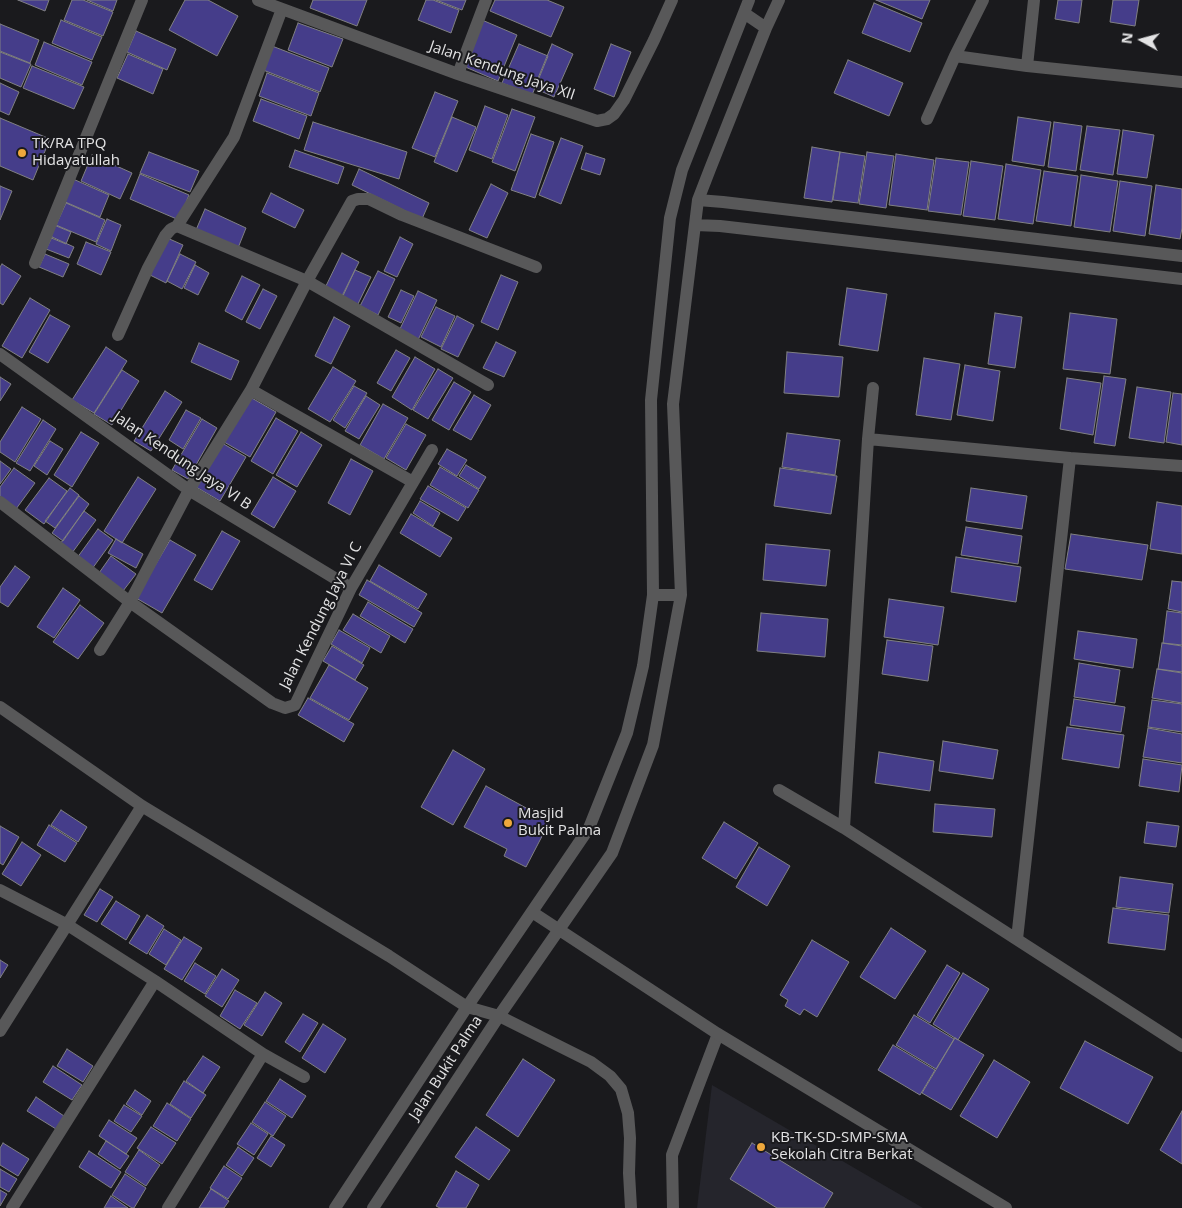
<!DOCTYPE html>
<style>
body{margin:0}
#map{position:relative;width:1182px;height:1208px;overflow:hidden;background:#1a1a1d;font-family:"Open Sans",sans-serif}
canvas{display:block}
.north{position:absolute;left:1117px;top:15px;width:50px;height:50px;-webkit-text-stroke:4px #1a1a1d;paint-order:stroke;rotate:277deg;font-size:14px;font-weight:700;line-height:20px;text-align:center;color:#e3e3e4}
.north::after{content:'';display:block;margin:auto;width:18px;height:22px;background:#e3e3e4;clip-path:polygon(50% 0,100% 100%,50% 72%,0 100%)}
</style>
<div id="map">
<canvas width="1182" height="1208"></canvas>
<div class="north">N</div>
</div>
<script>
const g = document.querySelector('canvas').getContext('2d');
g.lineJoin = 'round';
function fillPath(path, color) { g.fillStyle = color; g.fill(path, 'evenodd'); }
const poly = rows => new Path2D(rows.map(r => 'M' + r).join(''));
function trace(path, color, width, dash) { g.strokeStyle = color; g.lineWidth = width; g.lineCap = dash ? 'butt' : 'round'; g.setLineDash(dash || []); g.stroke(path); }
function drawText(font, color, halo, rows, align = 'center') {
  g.font = font + ' "Open Sans",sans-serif'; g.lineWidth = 4; g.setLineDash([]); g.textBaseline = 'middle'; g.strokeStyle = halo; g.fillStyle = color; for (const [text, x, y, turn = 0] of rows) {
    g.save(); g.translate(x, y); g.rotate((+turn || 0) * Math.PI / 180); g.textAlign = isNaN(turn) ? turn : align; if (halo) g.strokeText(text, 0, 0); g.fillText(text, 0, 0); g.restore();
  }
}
fillPath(poly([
 [712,1085,923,1208,697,1208]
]), '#25252c');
const building = poly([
 [18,0,49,0,45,11,18,0],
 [72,0,83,0,113,12,103,36,64,20,72,0],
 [87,0,117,0,113,11,87,0],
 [185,0,208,0,238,16,217,56,169,30,185,0],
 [313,0,367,0,357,26,310,8,313,0],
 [426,0,433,0,459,10,451,33,418,20,426,0],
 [436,0,466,0,462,10,436,0],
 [495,0,547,0,564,7,551,37,490,11,495,0],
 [876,0,930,0,922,19,876,0],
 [1058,0,1082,0,1079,23,1055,19,1058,0],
 [1113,0,1139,0,1135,26,1110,22,1113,0],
 [874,3,922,23,910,52,862,33,874,3],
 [61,20,102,37,92,60,52,43,61,20],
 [482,20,517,35,498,81,463,66,482,20],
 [298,23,343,39,332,67,288,50,298,23],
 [0,24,39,40,30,63,0,51,0,24],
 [136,31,176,49,167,70,127,52,136,31],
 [44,42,92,62,82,85,35,65,44,42],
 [519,44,548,56,532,95,502,83,519,44],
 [552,44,573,54,554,97,534,88,552,44],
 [611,44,631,52,614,97,594,89,611,44],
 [272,46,329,68,320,92,263,70,272,46],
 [0,52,31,64,21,87,0,78,0,52],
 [128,54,163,69,153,94,117,78,128,54],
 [848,60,903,83,889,116,834,93,848,60],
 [32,66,84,87,74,109,23,88,32,66],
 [267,73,319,93,311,116,259,96,267,73],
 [0,83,19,92,9,115,0,111,0,83],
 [435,92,458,101,435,157,412,148,435,92],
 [261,99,307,116,299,139,253,121,261,99],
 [485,106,508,115,492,159,469,150,485,106],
 [512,109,535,117,515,171,492,162,512,109],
 [452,117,476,127,457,172,434,162,452,117],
 [1018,117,1051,122,1044,166,1012,161,1018,117],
 [0,118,50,139,33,180,0,166,0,118],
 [313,122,407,152,399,179,304,150,313,122],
 [1054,122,1082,126,1076,171,1048,167,1054,122],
 [1087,126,1120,130,1113,175,1080,170,1087,126],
 [1123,130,1154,135,1147,178,1117,174,1123,130],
 [531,134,554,142,535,198,511,190,531,134],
 [561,138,583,146,561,204,539,195,561,138],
 [812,147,840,152,832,202,804,198,812,147],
 [295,150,344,167,338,184,289,167,295,150],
 [149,152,199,171,190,192,140,173,149,152],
 [840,152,865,156,858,203,833,200,840,152],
 [867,152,894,156,886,208,859,204,867,152],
 [586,153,605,159,600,175,581,169,586,153],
 [896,154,934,160,927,210,889,205,896,154],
 [92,155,132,173,120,199,81,181,92,155],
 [936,158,969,162,961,215,928,211,936,158],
 [971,161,1003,166,995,220,963,216,971,161],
 [1006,164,1041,170,1033,224,998,219,1006,164],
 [359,169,429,203,422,219,352,185,359,169],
 [1044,171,1078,176,1071,226,1036,221,1044,171],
 [140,174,189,195,179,220,130,199,140,174],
 [1081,175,1118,181,1110,232,1074,227,1081,175],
 [73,179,109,195,100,217,63,201,73,179],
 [1120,181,1152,186,1145,236,1113,231,1120,181],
 [491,184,508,193,487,238,469,230,491,184],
 [1156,185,1182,189,1182,228,1180,239,1149,234,1156,185],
 [0,186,12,191,0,220,0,186],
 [271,193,304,210,295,228,262,212,271,193],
 [66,203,105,220,96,242,56,225,66,203],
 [205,209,246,228,238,248,196,230,205,209],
 [107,219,121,225,111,251,96,244,107,219],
 [54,225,71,232,66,244,49,237,54,225],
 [52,237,74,247,69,258,46,249,52,237],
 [165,237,183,245,166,283,148,274,165,237],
 [400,237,413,244,397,277,384,271,400,237],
 [86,242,111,252,101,275,77,264,86,242],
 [342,253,359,262,341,298,324,290,342,253],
 [45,254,69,264,63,277,39,267,45,254],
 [180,254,196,262,182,289,167,281,180,254],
 [2,264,21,276,3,305,0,303,0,267,2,264],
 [195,265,209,273,198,295,184,288,195,265],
 [355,270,371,277,357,306,342,298,355,270],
 [378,271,395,279,378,315,360,306,378,271],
 [501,275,518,282,498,330,481,322,501,275],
 [242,276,260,285,242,320,225,311,242,276],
 [847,288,887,294,878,351,839,345,847,288],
 [263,289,277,296,260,329,246,322,263,289],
 [401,290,414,296,401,323,388,317,401,290],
 [418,291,437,300,418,340,399,331,418,291],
 [30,298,50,310,22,358,2,346,30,298],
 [436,307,455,316,441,347,421,337,436,307],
 [995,313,1022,317,1015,368,988,364,995,313],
 [1070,313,1117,319,1110,374,1063,369,1070,313],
 [50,315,70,326,48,363,29,352,50,315],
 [457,316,474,325,458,357,441,349,457,316],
 [334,317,350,326,331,364,315,356,334,317],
 [496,342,516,352,504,377,483,368,496,342],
 [199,343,239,361,231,380,191,362,199,343],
 [106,347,127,361,94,413,72,400,106,347],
 [396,350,410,358,391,391,377,383,396,350],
 [787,352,843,357,839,397,784,393,787,352],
 [415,357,435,369,412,410,392,397,415,357],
 [924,358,960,364,951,420,916,415,924,358],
 [965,365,1000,371,993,421,957,415,965,365],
 [333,367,356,381,330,422,308,409,333,367],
 [438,369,453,378,428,419,413,410,438,369],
 [122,370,139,381,112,425,94,414,122,370],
 [1104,376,1126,379,1115,446,1094,443,1104,376],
 [0,377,11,384,0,401,0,377],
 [1067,378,1101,383,1093,435,1060,429,1067,378],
 [454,382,471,392,449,430,432,420,454,382],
 [354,386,367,393,345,428,333,420,354,386],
 [1137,387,1171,392,1164,443,1129,438,1137,387],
 [165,391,182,402,151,451,134,441,165,391],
 [1173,393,1182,394,1182,445,1166,442,1173,393],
 [474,395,491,405,471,440,453,430,474,395],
 [366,396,380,405,359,439,345,431,366,396],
 [250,397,276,412,250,457,224,442,250,397],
 [383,404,408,418,384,459,360,445,383,404],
 [22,407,41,419,15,462,0,452,0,442,22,407],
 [186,410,201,418,183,449,169,440,186,410],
 [276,418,298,431,273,474,251,461,276,418],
 [202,419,217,428,188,479,172,470,202,419],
 [43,420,56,429,30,471,16,463,43,420],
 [406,424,426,435,406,470,386,458,406,424],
 [81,432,99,443,72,487,54,475,81,432],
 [301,432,322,445,297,487,276,475,301,432],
 [787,433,840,440,835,475,782,467,787,433],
 [50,441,63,449,47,475,34,466,50,441],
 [222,443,246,457,220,501,196,487,222,443],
 [447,449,467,460,457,476,438,464,447,449],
 [351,459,373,471,350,515,328,503,351,459],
 [0,461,11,469,0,484,0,461],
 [466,465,486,477,479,489,459,476,466,465],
 [440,467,479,490,468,508,430,485,440,467],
 [14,468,35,483,16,509,0,498,0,487,14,468],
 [780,468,837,476,831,514,774,506,780,468],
 [138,477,156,489,122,543,104,531,138,477],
 [273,477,296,491,274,528,251,514,273,477],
 [49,478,67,491,44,524,25,510,49,478],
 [428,486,466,508,458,521,420,499,428,486],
 [70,488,79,495,55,528,45,521,70,488],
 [971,488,1027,496,1022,529,966,521,971,488],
 [79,496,89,504,63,541,52,533,79,496],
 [420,501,440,513,433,526,413,513,420,501],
 [1157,502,1182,506,1182,554,1150,549,1157,502],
 [84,511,96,520,72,553,60,544,84,511],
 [411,514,452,538,440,557,400,533,411,514],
 [966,527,1022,536,1018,564,961,555,966,527],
 [98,529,113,540,92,569,77,558,98,529],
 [222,531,240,541,212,590,194,580,222,531],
 [1071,534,1148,545,1142,580,1065,569,1071,534],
 [116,539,143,554,136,568,108,553,116,539],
 [170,540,196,555,162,613,136,598,170,540],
 [766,544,830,550,826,586,763,580,766,544],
 [111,556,136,574,123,591,99,573,111,556],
 [956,557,1021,567,1016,602,951,592,956,557],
 [379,565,427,594,418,609,370,581,379,565],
 [15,566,30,577,8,607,0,602,0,587,15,566],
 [367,580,422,613,414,627,359,595,367,580],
 [1172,581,1182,582,1182,612,1168,609,1172,581],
 [63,588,80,600,54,638,37,627,63,588],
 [889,599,944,607,938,645,884,637,889,599],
 [368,602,413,629,405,643,360,616,368,602],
 [80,605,104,623,78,659,53,642,80,605],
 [1167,611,1182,613,1182,645,1163,643,1167,611],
 [761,613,828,619,825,657,757,651,761,613],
 [353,614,390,636,381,653,343,630,353,614],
 [339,630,370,648,362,663,331,644,339,630],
 [1078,631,1137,639,1133,668,1074,659,1078,631],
 [887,640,933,646,928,681,882,674,887,640],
 [1162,643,1182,646,1182,672,1158,669,1162,643],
 [332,646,364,665,355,680,323,661,332,646],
 [1079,663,1120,670,1115,703,1074,697,1079,663],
 [329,665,368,688,349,720,310,698,329,665],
 [1157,669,1182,673,1182,703,1152,698,1157,669],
 [308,698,354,724,344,742,298,715,308,698],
 [1074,699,1125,707,1121,732,1070,725,1074,699],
 [1152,700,1182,704,1182,732,1148,727,1152,700],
 [1067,727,1124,735,1119,768,1062,759,1067,727],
 [1148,728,1182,734,1182,763,1143,757,1148,728],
 [943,741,998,750,993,779,939,771,943,741],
 [453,750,485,769,453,825,421,807,453,750],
 [879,752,934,761,930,791,875,783,879,752],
 [1143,759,1182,765,1179,792,1139,786,1143,759],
 [486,786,528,809,529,807,551,819,526,867,504,856,507,849,464,827,486,786],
 [935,804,995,809,992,837,933,832,935,804],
 [61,810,87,827,78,842,51,825,61,810],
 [724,822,758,843,736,879,702,858,724,822],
 [1147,822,1179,826,1176,847,1144,843,1147,822],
 [49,825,77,843,65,862,37,845,49,825],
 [0,826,19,837,3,865,0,863,0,826],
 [22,842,41,855,21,886,2,874,22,842],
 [759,847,790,866,767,906,736,887,759,847],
 [1120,877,1173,884,1169,913,1116,907,1120,877],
 [100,889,113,897,97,922,84,915,100,889],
 [116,901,140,916,126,940,101,924,116,901],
 [1113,908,1169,915,1165,950,1108,943,1113,908],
 [147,915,164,926,147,954,129,943,147,915],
 [891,928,926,951,895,999,860,977,891,928],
 [164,929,181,940,166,965,149,954,164,929],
 [184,937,202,948,182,980,164,969,184,937],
 [812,940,849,962,817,1017,804,1009,800,1015,785,1006,788,1000,780,995,812,940],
 [0,960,8,965,0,978,0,960],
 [195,963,216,976,205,994,184,981,195,963],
 [947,965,960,973,930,1023,917,1015,947,965],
 [222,969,239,980,222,1007,205,996,222,969],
 [963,973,989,989,958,1040,933,1024,963,973],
 [235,990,257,1003,240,1029,220,1016,235,990],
 [265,992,282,1003,262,1036,244,1025,265,992],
 [303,1014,318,1023,300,1052,285,1042,303,1014],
 [914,1015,954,1039,936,1069,896,1045,914,1015],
 [323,1024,346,1039,325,1073,302,1058,323,1024],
 [955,1038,984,1055,951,1110,922,1093,955,1038],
 [1085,1041,1153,1077,1128,1124,1060,1088,1085,1041],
 [893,1045,935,1070,920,1095,878,1070,893,1045],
 [67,1049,93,1066,83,1082,57,1066,67,1049],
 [203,1056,220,1067,203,1093,186,1081,203,1056],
 [523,1059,555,1080,518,1137,486,1115,523,1059],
 [994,1060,1030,1082,997,1138,960,1116,994,1060],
 [53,1066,82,1085,72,1100,43,1082,53,1066],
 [280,1079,306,1096,292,1118,266,1101,280,1079],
 [184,1081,206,1095,191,1118,170,1104,184,1081],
 [135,1090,151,1101,142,1115,126,1104,135,1090],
 [36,1097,64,1116,56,1129,27,1111,36,1097],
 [265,1102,286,1116,273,1136,252,1122,265,1102],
 [167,1103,191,1119,177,1141,153,1126,167,1103],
 [124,1105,142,1116,131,1132,114,1121,124,1105],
 [1182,1111,1182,1164,1160,1150,1182,1111],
 [109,1120,137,1138,126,1154,99,1136,109,1120],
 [251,1123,268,1134,254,1155,237,1144,251,1123],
 [151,1127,176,1143,162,1164,137,1148,151,1127],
 [476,1127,510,1150,489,1180,455,1157,476,1127],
 [271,1136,285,1145,271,1167,257,1158,271,1136],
 [106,1141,129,1156,120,1169,98,1154,106,1141],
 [3,1143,29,1159,18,1176,0,1165,0,1148,3,1143],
 [752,1143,833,1193,824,1208,777,1208,730,1179,752,1143],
 [238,1147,254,1158,242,1176,226,1165,238,1147],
 [139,1150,160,1165,146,1186,125,1172,139,1150],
 [89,1151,121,1172,111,1188,79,1167,89,1151],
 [224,1166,242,1178,228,1199,210,1188,224,1166],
 [0,1169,17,1179,9,1192,0,1187,0,1169],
 [456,1171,479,1185,466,1208,440,1208,436,1206,456,1171],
 [125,1174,146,1188,134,1208,132,1208,112,1195,125,1174],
 [211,1189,229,1201,224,1208,199,1208,211,1189],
 [0,1190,7,1194,0,1206,0,1190],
 [111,1196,128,1208,104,1208,111,1196]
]);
fillPath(building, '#453d8a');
trace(building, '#808083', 1);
trace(poly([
 [673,1208,672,1155,718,1034]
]), '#585859', 12);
trace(poly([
 [258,0,458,74,597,121,607,119,614,114,624,100,654,40,672,0],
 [744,13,766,28],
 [955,56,1027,66,1182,82],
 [1027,66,1034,0],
 [458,74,486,0],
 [927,119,955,56,983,0],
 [698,200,723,202,1182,256],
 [695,225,720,226,1182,279],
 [177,226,307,281,488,385],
 [35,263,142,0],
 [118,335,148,268,165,236,171,229,177,226,234,137,282,9],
 [0,354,189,490,351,588],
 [251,390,413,482],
 [868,439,1070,458,1182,466],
 [0,502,130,602,272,703,285,708,295,705,351,588,432,450],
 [653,595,681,595],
 [100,650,130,602,189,490,251,390,307,281,352,201,358,199,369,199,402,215,536,267],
 [0,707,142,806,389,956,467,1007,499,1016,591,1062,610,1076,621,1089,628,1113,630,1138,629,1173,631,1208],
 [779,790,844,828,1182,1046],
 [844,828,868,439,873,388],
 [0,890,66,924,155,981,263,1054,304,1077],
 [532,912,718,1034,1006,1208],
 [1017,939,1070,458],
 [0,1031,142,806],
 [12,1208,155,981],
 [168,1208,263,1054],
 [335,1208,467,1007,589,828,627,733,643,666,653,595,651,400,670,218,682,170,749,0],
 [373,1208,499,1016,612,853,653,745,681,595,673,404,698,200,710,169,766,28,779,0]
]), '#585859', 12);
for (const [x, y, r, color] of [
 [22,153,5,"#eea83c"],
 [508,823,5,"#eea83c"],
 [761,1147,5,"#eea83c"]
]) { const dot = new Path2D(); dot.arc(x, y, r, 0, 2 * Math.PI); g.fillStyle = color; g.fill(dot); trace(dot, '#1a1a1d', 2); }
drawText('15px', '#e3e3e4', '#1a1a1d', [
 ["Jalan Kendung Jaya XII",502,71,19],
 ["Jalan Kendung Jaya VI B",182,461,34],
 ["Jalan Kendung Jaya VI C",321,616,-63],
 ["Jalan Bukit Palma",446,1068,-57]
]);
drawText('15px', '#e3e3e4', '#1a1a1d', [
 ["TK/RA TPQ",32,144],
 ["Hidayatullah",32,161],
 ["Masjid",518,814],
 ["Bukit Palma",518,831],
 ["KB-TK-SD-SMP-SMA",771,1138],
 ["Sekolah Citra Berkat",771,1155]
], 'left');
</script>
